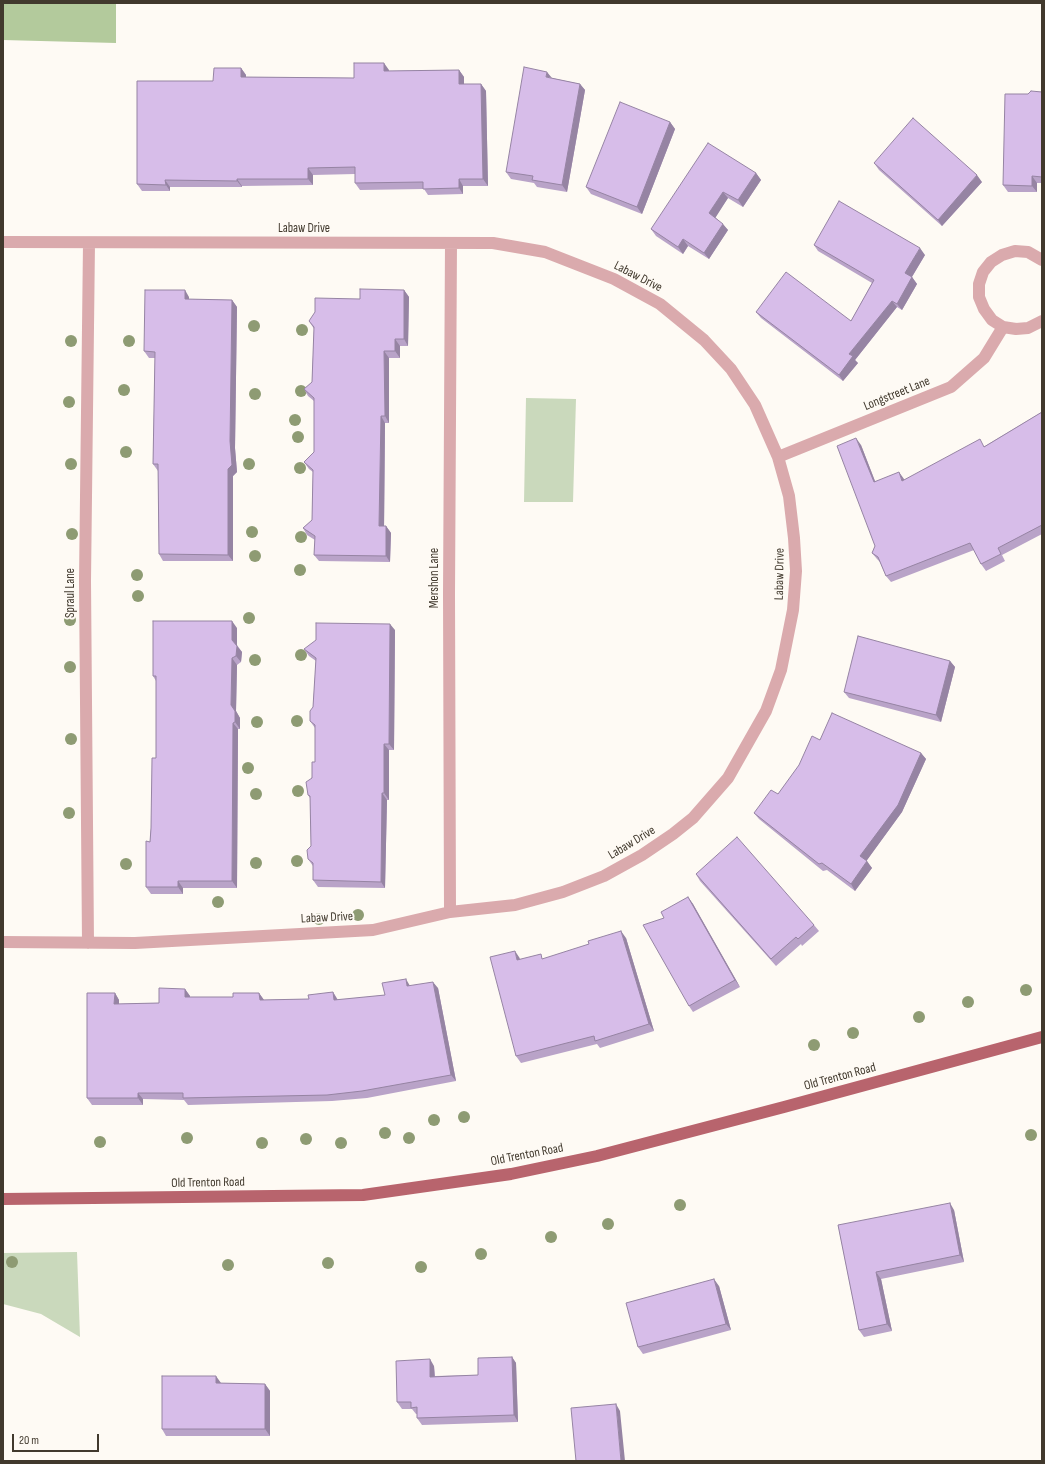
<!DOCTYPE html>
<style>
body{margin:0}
#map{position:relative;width:1045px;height:1464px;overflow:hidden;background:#fefaf4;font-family:"Sofia Sans Condensed",sans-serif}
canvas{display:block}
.frame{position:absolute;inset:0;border:4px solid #41392d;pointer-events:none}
.scale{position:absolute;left:12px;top:1434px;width:87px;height:18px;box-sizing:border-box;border:2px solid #41392d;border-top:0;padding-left:5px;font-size:12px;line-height:14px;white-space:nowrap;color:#41392d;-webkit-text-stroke:3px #fefaf4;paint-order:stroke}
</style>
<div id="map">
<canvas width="1045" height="1464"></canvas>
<div class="frame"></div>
<div class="scale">20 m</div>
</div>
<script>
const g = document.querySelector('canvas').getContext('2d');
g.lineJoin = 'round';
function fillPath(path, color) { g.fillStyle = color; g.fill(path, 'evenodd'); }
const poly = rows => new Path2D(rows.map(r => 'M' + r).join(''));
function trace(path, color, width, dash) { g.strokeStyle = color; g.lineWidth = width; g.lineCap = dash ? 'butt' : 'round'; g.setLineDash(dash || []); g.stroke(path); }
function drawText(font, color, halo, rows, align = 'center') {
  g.font = font + ' "Sofia Sans Condensed",sans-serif'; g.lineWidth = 4; g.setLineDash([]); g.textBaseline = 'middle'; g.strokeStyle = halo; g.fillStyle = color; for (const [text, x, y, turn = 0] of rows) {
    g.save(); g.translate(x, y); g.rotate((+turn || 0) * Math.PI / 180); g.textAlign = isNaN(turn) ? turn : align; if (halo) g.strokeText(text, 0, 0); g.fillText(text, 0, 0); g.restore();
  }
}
fillPath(poly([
 [526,398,576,399,573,502,524,502],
 [77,1252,80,1337,41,1314,3,1304,3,1253]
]), '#cad9bc');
fillPath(poly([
 [3,3,116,3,116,43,3,40]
]), '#b3ca9c');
trace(poly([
 [3,242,493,243,545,252,614,279,660,304,704,340,731,369,755,405,778,457,789,496,794,538,796,571,793,610,781,670,766,711,728,778,693,818,673,834,642,855,604,876,563,892,515,905,450,912,373,930,135,943,3,942],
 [1042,260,1028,252,1015,251,1002,255,991,262,983,272,979,284,979,297,984,309,992,320,1003,327,1016,329,1028,328,1042,321],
 [778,457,951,387,984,358,1003,327],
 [450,912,449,594,451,243],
 [88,943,85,581,89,243]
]), '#daaaad', 12);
trace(poly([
 [3,1199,363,1195,511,1174,597,1156,784,1107,1042,1037]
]), '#b8646d', 12);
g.fillStyle = '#8e9b73';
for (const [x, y] of [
 [254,326],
 [302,330],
 [71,341],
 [129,341],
 [124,390],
 [301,391],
 [255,394],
 [69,402],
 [295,420],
 [298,437],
 [126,452],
 [71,464],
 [249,464],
 [300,468],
 [252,532],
 [72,534],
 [301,537],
 [255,556],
 [300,570],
 [137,575],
 [138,596],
 [249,618],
 [70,620],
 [301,655],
 [255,660],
 [70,667],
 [297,721],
 [257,722],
 [71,739],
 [248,768],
 [298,791],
 [256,794],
 [69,813],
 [297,861],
 [256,863],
 [126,864],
 [218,902],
 [358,915],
 [319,919],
 [1026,990],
 [968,1002],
 [919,1017],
 [853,1033],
 [814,1045],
 [464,1117],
 [434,1120],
 [385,1133],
 [1031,1135],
 [187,1138],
 [409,1138],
 [306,1139],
 [100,1142],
 [262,1143],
 [341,1143],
 [680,1205],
 [608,1224],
 [551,1237],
 [481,1254],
 [12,1262],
 [328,1263],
 [228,1265],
 [421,1267]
]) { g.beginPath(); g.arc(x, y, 6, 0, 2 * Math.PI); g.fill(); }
fillPath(poly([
 [241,68,246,75,246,77,354,78,389,70,389,71,459,70,464,77,464,84,481,84,486,91,488,186,463,186,463,194,428,195,424,189,360,190,355,183,355,174,313,175,313,185,242,186,242,187,170,187,170,191,142,191,137,184,213,81],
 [552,78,580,84,585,90,567,192,537,187,534,183,511,179,506,172],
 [1042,92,1042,183,1037,183,1037,192,1008,192,1003,185,1028,94],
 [670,122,675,129,642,214,591,194,586,187],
 [874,163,982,182,942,226,879,170],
 [756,173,761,180,743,207,728,198,715,217,728,230,709,259,688,246,683,254,656,236,651,229],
 [814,245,925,255,912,277,917,284,902,310,897,307,855,360,858,363,843,381,761,318,756,312,851,321,872,283,818,251],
 [404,290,409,297,408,346,400,346,400,358,389,358,389,423,385,423,384,526,386,526,391,533,390,562,319,561,314,555,315,540,307,535,303,528,312,520,313,472,309,469,304,462,314,452,314,401,308,396,304,389,312,382,314,329,309,321,360,299],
 [189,297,189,299,232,300,237,307,235,448,237,472,233,476,233,561,163,561,159,554,158,471,153,464,155,358,149,358,144,351],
 [1042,412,1042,534,1002,555,1005,561,986,571,981,564,974,550,891,582,886,576,880,562,877,559,872,553,875,546,861,445,875,481,904,480,985,446],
 [237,628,237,645,242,652,241,662,237,665,236,711,240,718,240,729,238,729,237,888,183,888,183,894,151,894,146,887,151,828,156,758,156,681,153,676],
 [395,630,394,750,389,750,389,800,387,800,385,888,318,887,313,880,313,866,308,859,311,846,310,798,308,795,315,762,315,728,310,721,313,707,316,661,309,656,304,649],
 [950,661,955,667,941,722,849,698,844,692],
 [820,740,921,753,926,759,902,812,866,861,872,868,855,891,827,870,823,871,759,819,754,813,778,794],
 [696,874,814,925,819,931,802,946,801,944,776,966,700,881],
 [688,897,693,904,740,987,693,1012,689,1006,664,918],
 [626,938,654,1031,600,1048,597,1044,521,1063,516,1056,519,957,520,959,544,959],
 [411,986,438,988,456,1081,367,1098,332,1101,188,1105,184,1100,143,1099,143,1105,92,1105,87,1098,115,993,119,1000,119,1004,159,1003,185,989,190,996,190,997,233,997,259,993,264,1000,309,999,333,992,338,1000,385,995],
 [954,1210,964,1262,881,1279,892,1331,864,1337,859,1330,838,1225],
 [719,1286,731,1330,643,1354,638,1347],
 [512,1357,516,1363,518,1422,422,1425,417,1418,417,1414,416,1414,412,1409,402,1409,397,1402,434,1366,435,1376,478,1375],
 [221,1383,265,1384,270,1391,270,1436,166,1436,162,1429]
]), '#b9a3c8');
fillPath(poly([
 [384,63,389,70,389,78,384,71],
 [241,68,246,75,246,84,241,77],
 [459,70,464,77,464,91,459,84],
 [547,72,552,78,546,77],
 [481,84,486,91,488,186,483,179],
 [580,84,585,90,567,192,562,185],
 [670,122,675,129,642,214,637,207],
 [308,168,313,175,313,185,308,179],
 [756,173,761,180,743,207,738,200],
 [977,175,982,182,942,226,938,220],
 [1032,176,1037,183,1037,192,1032,186],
 [237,179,242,186,242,187,237,181],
 [459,179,463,186,463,194,459,188],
 [165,180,170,187,170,191,166,185],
 [723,192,728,198,714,220,709,213],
 [723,224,728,230,709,259,704,253],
 [683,239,688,246,683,254,678,247],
 [920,248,925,255,910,280,905,273],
 [912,277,917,284,902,310,897,304],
 [185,290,189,297,189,306,185,299],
 [404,290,409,297,408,346,404,339],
 [232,300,237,307,235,448,237,472,233,476,233,561,228,555,228,469,230,441],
 [892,301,897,307,855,360,858,363,843,381,839,375,849,354],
 [395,339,400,346,400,358,395,351],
 [384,351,389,358,389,423,385,416],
 [381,416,385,423,384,532,379,526],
 [856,438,861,445,878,489,874,482],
 [899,472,904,479,907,487,902,481],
 [386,526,391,533,390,562,386,556],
 [232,621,237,628,237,646,232,640],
 [390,624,395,630,394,750,389,744],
 [237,646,242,652,241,662,236,656],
 [232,658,237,665,236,711,240,718,240,729,235,722,231,705],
 [950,661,955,667,941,722,936,715],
 [233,723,238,729,237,888,232,881],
 [384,744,389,750,389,800,384,793],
 [921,753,926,759,902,812,865,863,860,856],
 [382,793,387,800,385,888,381,882],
 [867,861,872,868,855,891,851,884],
 [178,881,183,888,183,894,178,887],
 [688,897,693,904,740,987,735,980],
 [621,931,626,938,654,1031,649,1024],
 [515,951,519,957,522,966,517,960],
 [406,979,410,986,407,986],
 [433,982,438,988,456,1081,451,1075],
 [185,989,190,996,190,1003,185,997],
 [333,992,337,999,339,1007,334,1000],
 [115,993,119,1000,119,1010,114,1004],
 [259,993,264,1000,265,1007,260,1000],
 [138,1093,143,1099,143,1105,138,1098],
 [950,1203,954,1210,964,1262,960,1255],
 [876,1272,881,1279,892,1331,887,1324],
 [714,1279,719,1286,731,1330,726,1324],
 [512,1357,516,1363,518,1422,514,1415],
 [430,1359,434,1366,435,1383,430,1377],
 [216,1376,221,1383,221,1390,216,1383],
 [265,1384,270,1391,270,1436,265,1429],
 [616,1404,620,1411,625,1461,621,1461]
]), '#9684a3');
const building = poly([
 [354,63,384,63,384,71,459,70,459,84,481,84,483,179,459,179,459,188,423,189,423,182,355,183,355,167,308,168,308,179,237,179,237,181,165,180,166,185,137,184,137,81,213,81,214,68,241,68,241,77,354,78,354,63],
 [524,67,547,72,546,77,580,84,562,185,532,180,533,176,506,172,524,67],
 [1031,91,1042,92,1042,177,1032,176,1032,186,1003,185,1005,94,1028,94,1031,91],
 [620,102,670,122,637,207,586,187,620,102],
 [913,118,977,175,938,220,874,163,913,118],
 [708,143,756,173,738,200,723,192,709,213,723,224,704,253,683,239,678,247,651,229,708,143],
 [839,201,920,248,905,273,912,277,897,304,892,301,849,354,853,356,839,375,756,312,786,272,851,321,874,280,814,245,839,201],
 [360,289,404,290,404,339,395,339,395,351,384,351,385,416,381,416,379,526,386,526,386,556,314,555,315,536,303,528,312,520,313,470,304,462,314,452,314,398,304,389,312,382,314,327,309,321,315,312,315,298,360,299,360,289],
 [145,290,185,290,185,299,232,300,230,441,232,465,228,469,228,555,159,554,158,464,153,464,155,352,144,351,145,290],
 [1042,412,1042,525,998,548,1001,554,981,564,970,543,886,576,878,557,872,553,875,546,837,446,856,438,874,482,899,472,902,481,980,439,984,447,1042,412],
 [153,621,232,621,232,640,237,646,236,656,232,658,231,705,235,711,235,722,233,723,232,881,178,881,178,887,146,887,146,841,150,842,151,828,152,758,156,758,156,676,153,676,153,621],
 [316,623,390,624,389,744,384,744,384,793,382,793,381,882,313,880,313,863,308,859,307,850,311,846,310,796,308,795,306,782,312,778,312,762,315,762,315,725,310,721,310,711,313,707,316,658,304,649,316,640,316,623],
 [858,636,950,661,936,715,844,692,858,636],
 [832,713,921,753,898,805,860,856,867,861,851,884,822,863,819,864,754,813,771,790,778,794,799,765,812,736,820,740,832,713],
 [737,837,814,925,798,939,796,937,771,959,696,874,737,837],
 [688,897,735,980,689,1006,643,925,664,918,661,912,688,897],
 [621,931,649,1024,595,1041,594,1036,516,1056,490,957,515,951,517,960,541,954,542,959,589,944,588,941,621,931],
 [406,979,407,986,433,982,451,1075,362,1091,327,1095,183,1098,183,1093,138,1093,138,1098,87,1098,87,993,115,993,114,1004,159,1003,159,988,185,989,185,997,233,997,233,993,259,993,260,1000,309,999,308,995,333,992,334,1000,385,995,382,983,406,979],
 [950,1203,960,1255,876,1272,887,1324,859,1330,838,1225,950,1203],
 [714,1279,726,1324,638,1347,626,1303,714,1279],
 [512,1357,514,1415,417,1418,417,1407,411,1408,411,1402,397,1402,396,1361,430,1359,430,1377,478,1375,478,1358,512,1357],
 [162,1376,216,1376,216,1383,265,1384,265,1429,162,1429,162,1376],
 [616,1404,621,1461,576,1461,571,1408,616,1404]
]);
fillPath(building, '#d7bde9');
trace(building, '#9684a3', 1);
drawText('13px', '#41392d', '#fefaf4', [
 ["Labaw Drive",304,229],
 ["Labaw Drive",638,277,27],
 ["Longstreet Lane",897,394,-22],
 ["Labaw Drive",780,574,-89],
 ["Mershon Lane",435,578,-90],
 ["Spraul Lane",71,593,-90],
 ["Labaw Drive",632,843,-31],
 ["Labaw Drive",327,918,-3],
 ["Old Trenton Road",840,1077,-15],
 ["Old Trenton Road",527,1155,-11],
 ["Old Trenton Road",208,1183,-1]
]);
</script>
